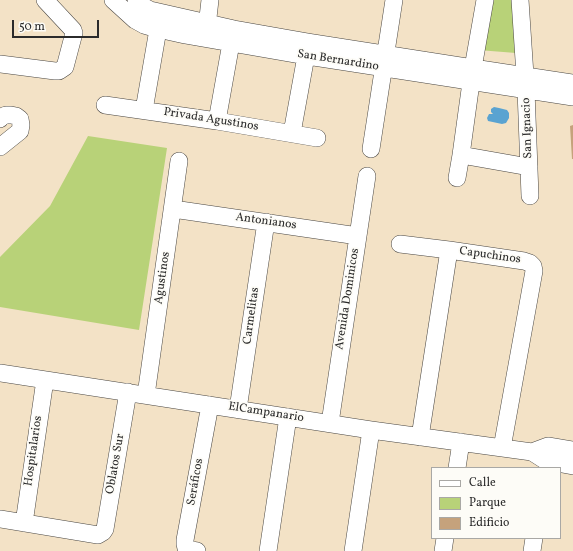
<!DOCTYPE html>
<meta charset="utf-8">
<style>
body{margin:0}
#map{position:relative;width:573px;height:551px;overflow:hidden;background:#f3e2c6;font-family:Vollkorn,serif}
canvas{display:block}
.legend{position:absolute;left:431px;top:467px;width:130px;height:72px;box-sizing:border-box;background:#fdfcf7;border:1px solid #a9a8a5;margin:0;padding:5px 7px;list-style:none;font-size:12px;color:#2b2b2b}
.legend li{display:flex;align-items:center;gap:8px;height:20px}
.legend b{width:20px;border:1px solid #a9a8a5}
.scale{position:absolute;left:12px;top:20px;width:87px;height:18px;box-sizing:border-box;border:2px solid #2b2b2b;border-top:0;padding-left:5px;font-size:12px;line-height:14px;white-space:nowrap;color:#2b2b2b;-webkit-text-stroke:3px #fdfcf7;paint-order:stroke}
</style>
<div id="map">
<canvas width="573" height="551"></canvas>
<ul class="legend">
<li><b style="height:5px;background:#fff"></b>Calle</li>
<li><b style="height:11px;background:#b8d278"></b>Parque</li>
<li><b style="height:11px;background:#c5a27c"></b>Edificio</li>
</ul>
<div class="scale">50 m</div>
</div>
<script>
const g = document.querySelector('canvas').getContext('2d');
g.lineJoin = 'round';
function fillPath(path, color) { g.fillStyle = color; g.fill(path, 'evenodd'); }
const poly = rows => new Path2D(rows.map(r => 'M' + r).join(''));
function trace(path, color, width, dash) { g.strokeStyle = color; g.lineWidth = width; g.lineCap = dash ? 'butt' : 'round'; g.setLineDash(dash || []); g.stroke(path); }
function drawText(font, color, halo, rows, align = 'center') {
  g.font = font + ' Vollkorn,serif'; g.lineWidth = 3.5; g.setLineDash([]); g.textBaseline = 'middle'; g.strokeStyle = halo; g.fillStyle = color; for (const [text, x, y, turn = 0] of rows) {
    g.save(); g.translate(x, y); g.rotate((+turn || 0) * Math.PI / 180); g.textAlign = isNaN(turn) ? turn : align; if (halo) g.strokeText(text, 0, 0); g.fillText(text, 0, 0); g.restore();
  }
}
fillPath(poly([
 [487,0,513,0,516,53,478,50],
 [88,136,167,148,139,330,0,307,0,257,50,206]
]), '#b8d278');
fillPath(poly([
 [494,107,499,108,507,110,509,113,509,118,506,123,502,124,488,121,487,118,489,114,493,114,491,112,491,109]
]), '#5aa3d1');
fillPath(poly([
 [573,125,573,159,572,159,570,126]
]), '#c5a27c');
const minor = poly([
 [113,0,135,20,144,25,158,29,185,35,306,56,573,97],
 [136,0,141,5,150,10,234,29,308,42,473,68,573,83],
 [485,0,473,68,461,155,529,167],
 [520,0,526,90,530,196],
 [206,35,210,0],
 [0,64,55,71,59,71,65,67,74,33,73,30,45,0],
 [105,105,217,121,317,138],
 [144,110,160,18],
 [0,119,1,117,6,115,11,115,16,116,20,119,21,125,20,131,0,147],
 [217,121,233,32],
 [292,133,308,45],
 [371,149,394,0],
 [457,178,461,155],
 [173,209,358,236],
 [400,244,449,250],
 [0,373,371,430,532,452,546,461,573,466],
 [146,395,179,161],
 [238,409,266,222],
 [330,423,367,176],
 [420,437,449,250,524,261,530,263,533,266,534,271,502,448],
 [532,452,548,446,573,450],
 [457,468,461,442],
 [0,519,98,535,103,532,105,529,128,392],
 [24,523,45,380],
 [197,551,191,550,186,548,185,544,185,540,210,405],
 [268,551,288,417],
 [353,551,371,430],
 [443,551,445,538],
 [532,551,534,538]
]);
trace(minor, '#494642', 18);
trace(minor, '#fff', 17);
drawText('12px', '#2b2b2b', '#fdfcf7', [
 ["San Bernardino",338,61,9],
 ["Privada Agustinos",211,120,9],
 ["San Ignacio",528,128,-92],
 ["Antonianos",266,222,8],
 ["Capuchinos",490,256,8],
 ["Agustinos",163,278,-82],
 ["Avenida Dominicos",348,299,-81],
 ["Carmelitas",252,316,-82],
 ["ElCampanario",266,413,9],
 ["Hospitalarios",34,451,-82],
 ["Oblatos Sur",116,464,-80],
 ["Seráficos",196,482,-80]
]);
</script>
